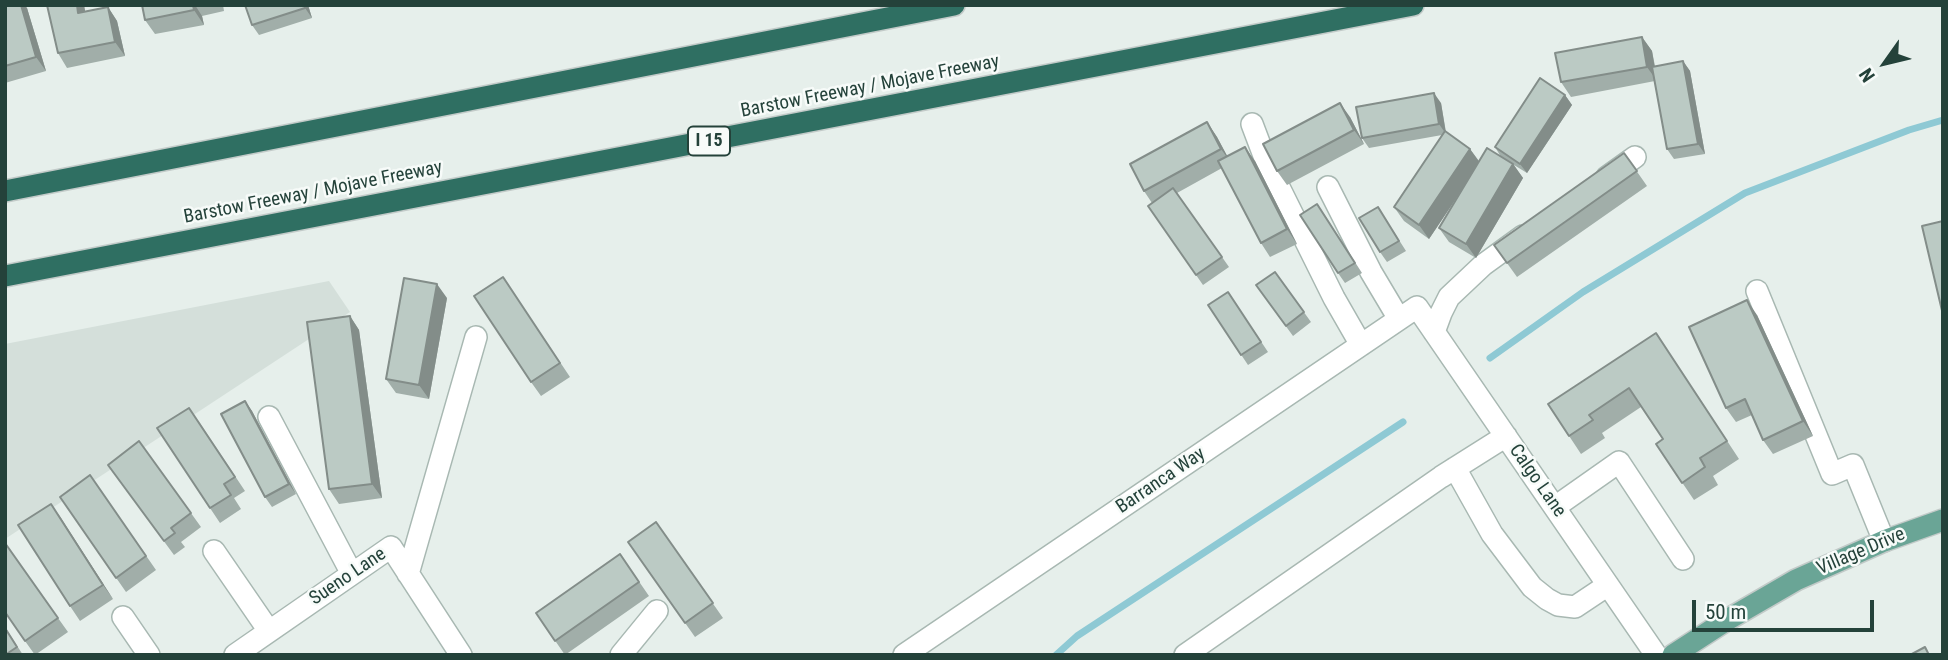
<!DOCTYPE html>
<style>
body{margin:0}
#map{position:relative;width:1948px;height:660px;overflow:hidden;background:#e6efeb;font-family:"Roboto Condensed",sans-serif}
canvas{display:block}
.frame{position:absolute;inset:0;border:7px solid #24423a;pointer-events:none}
.north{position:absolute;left:1850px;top:28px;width:70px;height:70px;-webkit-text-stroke:5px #f7fbf9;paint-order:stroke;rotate:236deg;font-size:19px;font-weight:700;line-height:28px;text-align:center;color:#24423a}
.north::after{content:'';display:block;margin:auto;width:24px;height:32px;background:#24423a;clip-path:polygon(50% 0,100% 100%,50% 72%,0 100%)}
.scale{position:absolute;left:1692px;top:600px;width:182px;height:32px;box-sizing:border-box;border:4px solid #24423a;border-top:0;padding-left:9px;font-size:21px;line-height:24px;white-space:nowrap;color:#24423a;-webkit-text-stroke:5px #f7fbf9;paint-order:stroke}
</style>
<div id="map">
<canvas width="1948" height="660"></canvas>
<div class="frame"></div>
<div class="north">N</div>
<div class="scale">50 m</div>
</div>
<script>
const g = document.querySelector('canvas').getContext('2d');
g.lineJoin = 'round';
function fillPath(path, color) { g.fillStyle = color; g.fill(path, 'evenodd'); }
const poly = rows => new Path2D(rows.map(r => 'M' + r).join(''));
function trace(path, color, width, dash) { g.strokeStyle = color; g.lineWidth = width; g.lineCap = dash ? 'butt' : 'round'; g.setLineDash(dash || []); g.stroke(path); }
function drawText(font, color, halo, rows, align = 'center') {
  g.font = font + ' "Roboto Condensed",sans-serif'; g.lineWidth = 5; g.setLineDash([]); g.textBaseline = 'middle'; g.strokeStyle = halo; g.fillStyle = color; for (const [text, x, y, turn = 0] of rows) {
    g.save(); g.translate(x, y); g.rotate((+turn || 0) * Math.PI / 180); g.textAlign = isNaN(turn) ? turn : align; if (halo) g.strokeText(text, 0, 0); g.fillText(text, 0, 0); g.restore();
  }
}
fillPath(poly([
 [329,281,350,312,5,539,5,344]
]), '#d4dfda');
trace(poly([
 [1490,358,1583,292,1745,193,1909,130,1943,120],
 [1056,655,1077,636,1403,422]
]), '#8ec9d4', 7);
const minor = poly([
 [1252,124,1266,161,1334,298,1361,345],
 [1607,177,1635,157],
 [1328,187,1371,272,1399,319],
 [1757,291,1832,474,1853,465,1884,541],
 [1434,332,1441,313,1449,297,1483,265,1523,236],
 [269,417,352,574],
 [1455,468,1492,534,1532,587,1547,599,1558,605,1575,607,1608,585],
 [1555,507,1619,462,1683,559],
 [214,551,269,631],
 [408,574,476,337],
 [123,617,149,655],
 [235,655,391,547,461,655],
 [621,655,657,611],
 [904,655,1417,307,1656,655],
 [1185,655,1441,477,1506,436]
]);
const major = poly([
 [1673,655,1727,620,1796,580,1884,541,1943,520]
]);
const highway = poly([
 [5,191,954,5],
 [5,276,1413,5]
]);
trace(minor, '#a8b8b2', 24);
trace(major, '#c2cac8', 24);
trace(highway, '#c2cac8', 24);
trace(minor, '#fff', 21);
trace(major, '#6aa596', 21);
trace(highway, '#2f6f62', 21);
fillPath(poly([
 [5,5,27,8,46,71,5,83],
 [84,5,85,12,108,7,117,21,125,56,67,68,58,53],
 [142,5,223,5,224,11,202,16,204,25,155,34,145,20],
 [308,5,312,18,259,35,252,25],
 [1642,37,1652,51,1655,66,1683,61,1690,71,1705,154,1674,159,1667,149,1655,81,1571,97,1561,82],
 [1565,95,1572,105,1527,173,1514,165,1523,178,1476,258,1449,242,1439,228,1461,191,1429,239,1404,221,1394,207,1442,135,1369,148,1362,138,1441,103,1446,132,1470,149,1479,161,1501,157,1495,147],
 [1350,117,1364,144,1287,185,1277,171],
 [1207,122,1217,137,1227,156,1255,161,1297,244,1270,257,1261,243,1222,168,1177,193,1229,267,1203,285,1148,206,1152,203,1144,191],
 [1624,153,1647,186,1517,277,1494,245],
 [1378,207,1406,251,1387,262,1380,252],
 [1324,214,1362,273,1345,283,1338,273],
 [1275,272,1311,322,1293,336,1256,285],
 [503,277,570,377,541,396,531,382],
 [1228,292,1268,352,1248,365,1208,305],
 [447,298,429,399,396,393,386,379],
 [1757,315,1813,436,1773,454,1763,440,1752,415,1736,422,1726,408],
 [350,316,359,330,382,498,339,504,329,489],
 [1668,351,1739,459,1713,476,1718,485,1694,500,1656,444,1663,439,1641,407,1602,433,1605,438,1581,454,1548,404],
 [245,401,252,411,296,494,272,507,265,497],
 [199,422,245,491,234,498,241,509,220,523,210,508],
 [139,441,201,527,181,542,185,547,174,555,108,465],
 [90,475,156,570,126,592,60,497],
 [51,504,113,599,80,621,70,606],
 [656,522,723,618,695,637,628,542],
 [620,554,649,596,565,655,536,613],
 [58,618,68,632,35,655,25,641],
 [5,627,23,655,5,655]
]), '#a1aea9');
fillPath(poly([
 [21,5,25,5,27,8,46,71,36,57],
 [77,5,84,5,88,27,78,13],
 [193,5,195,5,202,16,204,25,194,10],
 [304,5,308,5,312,18,305,8],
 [108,7,117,21,125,56,115,42],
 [1642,37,1652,51,1657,81,1647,67],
 [1683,61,1690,71,1705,154,1698,144],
 [1434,93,1441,103,1446,134,1439,124],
 [1565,95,1572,105,1527,173,1520,164],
 [1340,103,1350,117,1364,144,1354,130],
 [1207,122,1217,137,1231,163,1221,149],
 [1245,147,1255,161,1297,244,1287,229],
 [1470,149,1480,163,1429,239,1419,225],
 [1513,164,1523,178,1476,258,1466,244],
 [437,284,447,298,429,399,419,385],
 [1747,300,1757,315,1813,436,1803,421],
 [350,316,359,330,382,498,372,484],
 [245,401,252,411,296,494,289,484],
 [51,504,61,518,113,599,103,585]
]), '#838d89');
const building = poly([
 [5,5,21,5,36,57,5,66,5,5],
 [47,5,77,5,78,13,108,7,115,42,58,53,47,5],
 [142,5,193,5,194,10,145,20,142,5],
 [245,5,304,5,305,8,252,25,245,5],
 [1642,37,1647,67,1561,82,1555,53,1642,37],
 [1683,61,1698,144,1667,149,1652,67,1683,61],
 [1540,78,1565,95,1520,164,1495,147,1540,78],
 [1434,93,1439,124,1362,138,1356,107,1434,93],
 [1340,103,1354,130,1277,171,1263,144,1340,103],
 [1207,122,1221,149,1144,191,1130,164,1207,122],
 [1445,131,1470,149,1419,225,1394,207,1445,131],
 [1245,147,1287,229,1261,243,1218,161,1245,147],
 [1487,148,1513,164,1466,244,1439,228,1487,148],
 [1624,153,1637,171,1507,263,1494,245,1624,153],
 [1173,188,1222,257,1196,275,1148,206,1173,188],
 [1317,204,1355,263,1338,273,1300,215,1317,204],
 [1378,207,1399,241,1380,252,1359,218,1378,207],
 [1943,221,1943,315,1922,226,1943,221],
 [1275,272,1304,312,1286,326,1256,285,1275,272],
 [503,277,560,363,531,382,474,296,503,277],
 [404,278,437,284,419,385,386,379,404,278],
 [1228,292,1261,342,1241,355,1208,305,1228,292],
 [1747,300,1803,421,1763,440,1745,399,1726,408,1689,327,1747,300],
 [350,316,372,484,329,489,307,322,350,316],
 [1656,333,1727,441,1700,458,1705,467,1682,483,1656,444,1663,439,1629,388,1589,415,1593,420,1569,436,1548,404,1656,333],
 [245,401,289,484,265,497,221,414,245,401],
 [189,408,235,477,224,484,231,495,210,508,157,428,189,408],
 [139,441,191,513,171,528,175,533,164,541,108,465,139,441],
 [90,475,146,556,116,578,60,497,90,475],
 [51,504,103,585,70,606,18,525,51,504],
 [656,522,713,603,685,623,628,542,656,522],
 [5,543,58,618,25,641,5,612,5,543],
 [620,554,639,582,555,641,536,613,620,554],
 [5,628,17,647,5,655,5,628],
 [1925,647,1929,655,1910,655,1925,647]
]);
fillPath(building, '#bbcac4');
trace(building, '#838d89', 2);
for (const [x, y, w] of [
 [709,141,42]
]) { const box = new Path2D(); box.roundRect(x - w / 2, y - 14.5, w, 29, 5); g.fillStyle = '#f7fbf9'; g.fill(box); trace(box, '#24423a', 2); }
drawText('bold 18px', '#24423a', null, [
 ["I 15",709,141]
]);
drawText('19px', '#24423a', '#f7fbf9', [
 ["Barstow Freeway / Mojave Freeway",870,87,-11],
 ["Barstow Freeway / Mojave Freeway",313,193,-11],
 ["Barranca Way",1161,481,-34],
 ["Calgo Lane",1537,481,55],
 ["Village Drive",1861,552,-23],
 ["Sueno Lane",348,577,-34]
]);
</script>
